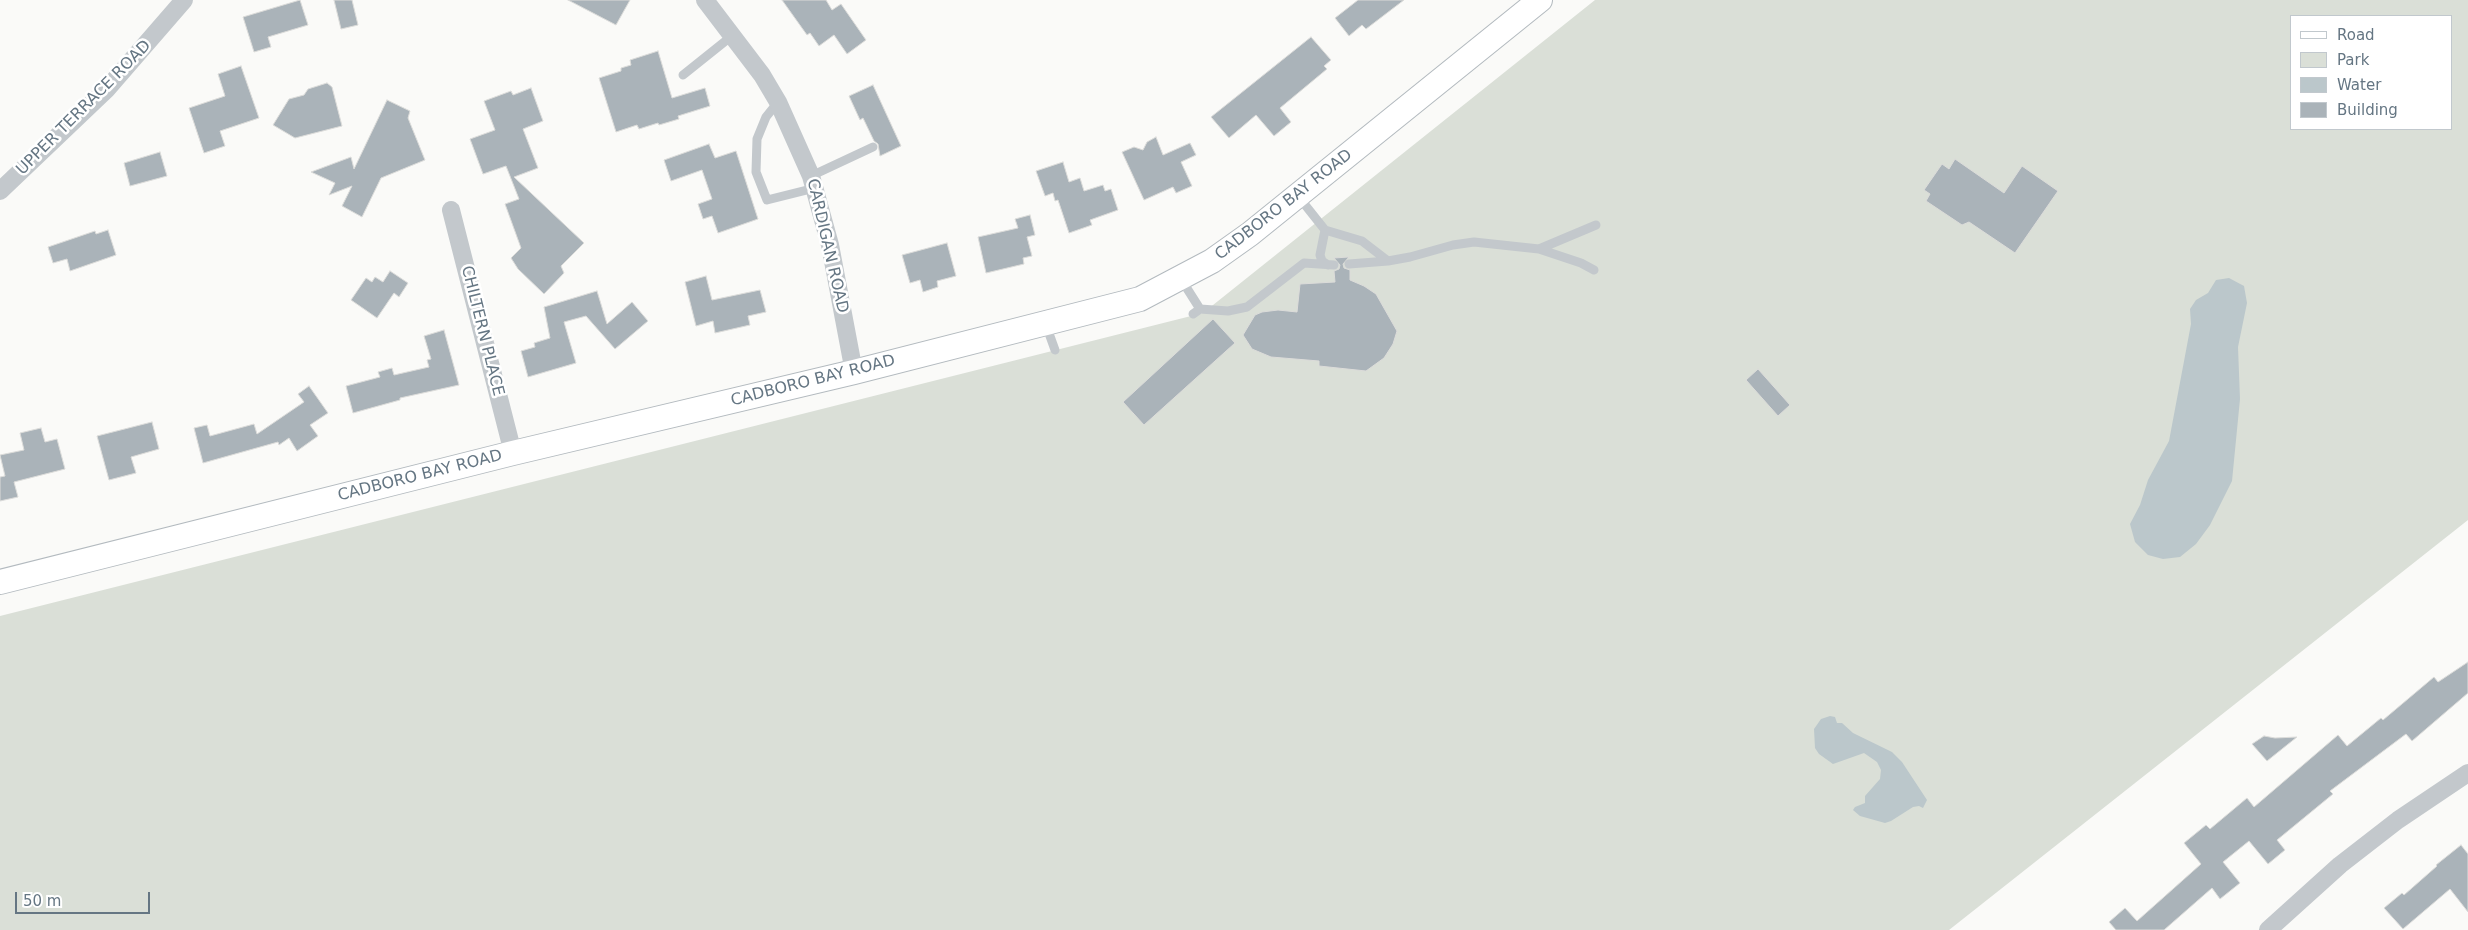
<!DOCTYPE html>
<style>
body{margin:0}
#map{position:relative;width:2468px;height:930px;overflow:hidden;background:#fafaf8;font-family:"DejaVu Sans",sans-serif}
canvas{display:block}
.legend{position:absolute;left:2290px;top:15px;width:162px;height:115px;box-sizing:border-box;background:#fff;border:1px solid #c1c8cd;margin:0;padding:6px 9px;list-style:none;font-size:15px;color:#657683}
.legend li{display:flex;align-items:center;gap:10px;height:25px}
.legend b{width:25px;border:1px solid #c1c8cd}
.scale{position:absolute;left:15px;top:892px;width:135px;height:22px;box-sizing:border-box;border:2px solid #657683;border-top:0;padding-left:6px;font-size:15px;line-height:18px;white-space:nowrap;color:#657683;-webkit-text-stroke:4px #fff;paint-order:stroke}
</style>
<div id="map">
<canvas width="2468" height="930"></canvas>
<ul class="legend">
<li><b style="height:6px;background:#fff"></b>Road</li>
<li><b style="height:14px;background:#dadfd7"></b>Park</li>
<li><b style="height:14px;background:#bbc7cb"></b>Water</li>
<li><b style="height:14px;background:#aab3b9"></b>Building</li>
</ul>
<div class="scale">50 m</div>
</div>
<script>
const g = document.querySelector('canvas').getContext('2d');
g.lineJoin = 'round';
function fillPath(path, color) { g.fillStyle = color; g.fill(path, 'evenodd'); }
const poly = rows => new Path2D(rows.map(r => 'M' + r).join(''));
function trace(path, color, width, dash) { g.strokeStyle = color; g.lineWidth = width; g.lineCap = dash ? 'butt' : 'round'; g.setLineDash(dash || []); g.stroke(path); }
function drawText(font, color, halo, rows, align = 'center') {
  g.font = font + ' "DejaVu Sans",sans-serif'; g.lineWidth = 5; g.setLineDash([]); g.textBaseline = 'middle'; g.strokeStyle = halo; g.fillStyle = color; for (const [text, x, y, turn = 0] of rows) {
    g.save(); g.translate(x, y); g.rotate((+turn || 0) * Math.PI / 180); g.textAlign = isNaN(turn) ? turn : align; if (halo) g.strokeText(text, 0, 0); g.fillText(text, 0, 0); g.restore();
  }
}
fillPath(poly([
 [1595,0,2468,0,2468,520,1949,930,0,930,0,616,1203,313],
 [2292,16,2452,16,2452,129,2292,129]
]), '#dadfd7');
fillPath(poly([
 [2229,278,2244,286,2247,303,2238,347,2240,399,2232,481,2210,525,2196,544,2180,557,2163,559,2148,555,2135,542,2130,524,2140,505,2148,480,2169,441,2191,324,2190,309,2196,300,2208,293,2216,280],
 [1830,716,1835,717,1837,723,1842,723,1853,733,1892,752,1902,762,1927,800,1923,808,1919,806,1913,807,1891,821,1885,823,1860,816,1853,810,1855,807,1865,803,1865,796,1880,779,1881,770,1877,762,1864,753,1833,764,1819,754,1815,748,1814,729,1821,719]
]), '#bbc7cb');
const building = poly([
 [300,0,308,25,268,37,271,47,254,52,243,17,300,0],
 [334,0,352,0,358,25,341,29,334,0],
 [568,0,630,0,616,25,568,0],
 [782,0,826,0,832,10,841,4,866,40,847,54,834,35,819,46,810,33,807,35,782,0],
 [1358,0,1404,0,1366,29,1362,25,1349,36,1335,18,1358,0],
 [1311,37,1331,60,1324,66,1327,69,1280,108,1291,122,1274,136,1256,115,1229,138,1211,117,1311,37],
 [658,51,672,98,705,88,710,106,678,116,679,119,659,125,658,123,639,129,637,125,616,132,599,78,621,71,621,68,631,65,630,60,658,51],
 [241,66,259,118,220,131,225,146,204,153,189,108,225,96,218,74,241,66],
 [327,83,332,87,342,126,295,138,273,125,289,99,304,95,308,89,327,83],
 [873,85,901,146,880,156,878,144,874,141,863,118,860,120,849,96,873,85],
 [531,88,543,121,523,129,538,168,514,177,584,243,561,266,564,273,544,294,518,269,511,258,521,248,505,204,519,199,506,166,483,174,470,139,495,130,484,101,511,91,513,95,531,88],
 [387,100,410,111,408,118,425,160,381,178,362,217,342,206,352,186,329,195,335,183,311,172,351,157,354,169,387,100],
 [1156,137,1163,155,1190,143,1196,155,1181,162,1192,186,1176,193,1173,187,1144,200,1122,152,1134,147,1143,150,1147,142,1156,137],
 [709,144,715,158,736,151,758,219,718,233,712,216,703,219,698,204,712,199,702,170,671,181,664,160,709,144],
 [160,152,167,176,130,186,124,163,160,152],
 [1955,159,2004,193,2022,166,2058,191,2015,253,1969,222,1962,225,1926,201,1930,194,1924,190,1942,164,1949,169,1955,159],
 [1063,162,1069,182,1080,178,1084,191,1103,185,1105,191,1111,189,1118,210,1090,220,1092,225,1069,233,1058,200,1055,201,1053,193,1045,196,1036,171,1063,162],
 [1030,215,1035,235,1027,237,1032,256,1023,258,1024,264,986,273,978,237,1018,228,1015,219,1030,215],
 [108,230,116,255,70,271,67,259,53,263,48,247,95,231,96,234,108,230],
 [947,243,956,276,937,281,938,287,923,292,920,280,910,283,902,255,947,243],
 [1349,257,1343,264,1344,268,1350,270,1350,280,1364,286,1376,294,1397,331,1393,344,1384,358,1366,371,1319,366,1319,361,1271,357,1252,349,1243,335,1255,315,1262,312,1278,310,1297,312,1300,284,1335,282,1334,271,1339,269,1340,265,1334,258,1349,257],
 [390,271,408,283,399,297,394,293,377,318,351,300,366,278,372,282,375,277,383,282,390,271],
 [706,276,712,300,760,290,766,312,748,316,750,325,715,333,713,321,696,326,685,282,706,276],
 [597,291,607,324,632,302,648,321,615,349,586,316,564,322,576,363,528,377,521,351,535,347,534,343,550,338,544,307,597,291],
 [1213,319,1235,343,1144,425,1123,402,1213,319],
 [444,330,459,385,400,398,400,400,353,413,346,386,380,377,378,372,392,368,394,375,429,367,427,360,431,359,424,336,444,330],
 [1758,369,1790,405,1778,416,1746,380,1758,369],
 [309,386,328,413,310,425,318,436,297,451,289,438,279,445,278,442,203,463,194,428,207,425,210,436,254,424,257,434,304,402,298,394,309,386],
 [152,422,159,449,131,457,136,473,109,480,97,436,152,422],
 [41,428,45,442,57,439,65,469,14,482,18,497,0,501,0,477,5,476,0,455,24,450,20,433,41,428],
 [2468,662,2468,693,2412,741,2406,734,2330,791,2333,794,2277,840,2285,850,2268,864,2249,841,2223,862,2240,883,2220,899,2212,888,2164,930,2116,930,2109,922,2125,908,2137,921,2201,864,2184,843,2206,825,2210,829,2247,798,2254,807,2338,735,2347,746,2381,718,2383,720,2434,677,2438,682,2468,662],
 [2264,736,2275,738,2297,737,2267,761,2252,744,2264,736],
 [2461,845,2468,854,2468,912,2450,889,2403,929,2384,908,2402,893,2404,895,2437,866,2436,865,2461,845]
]);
fillPath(building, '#aab3b9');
trace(building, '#dcdcda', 1);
const secondary = poly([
 [0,582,513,453,854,372,1140,299,1212,261,1250,234,1540,0]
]);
trace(secondary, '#b3babf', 26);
trace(poly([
 [683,75,733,35],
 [778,102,766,117,757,139,756,172,767,200,815,188],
 [811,176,873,147],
 [1298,196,1325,230,1362,241,1388,261,1410,257,1453,245,1474,242,1539,249,1581,263,1594,270],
 [1325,230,1320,255,1322,261,1328,265],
 [1539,249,1596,225],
 [1349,264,1388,261],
 [1181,279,1200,309,1193,314],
 [1200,309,1228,311,1247,307,1304,263,1334,265],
 [1046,325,1055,350]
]), '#c3c8cc', 9);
trace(poly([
 [705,0,762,75,778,102,811,176,830,245,854,372],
 [0,191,106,90,184,0],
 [451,210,513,453],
 [2268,930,2340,865,2398,820,2468,773]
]), '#c3c8cc', 18);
trace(secondary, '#fff', 24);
drawText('16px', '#657683', '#fff', [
 ["UPPER TERRACE ROAD",84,108,-45],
 ["CADBORO BAY ROAD",1284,205,-38],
 ["CARDIGAN ROAD",827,246,77],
 ["CHILTERN PLACE",482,331,76],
 ["CADBORO BAY ROAD",813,381,-14],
 ["CADBORO BAY ROAD",420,476,-14]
]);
</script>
